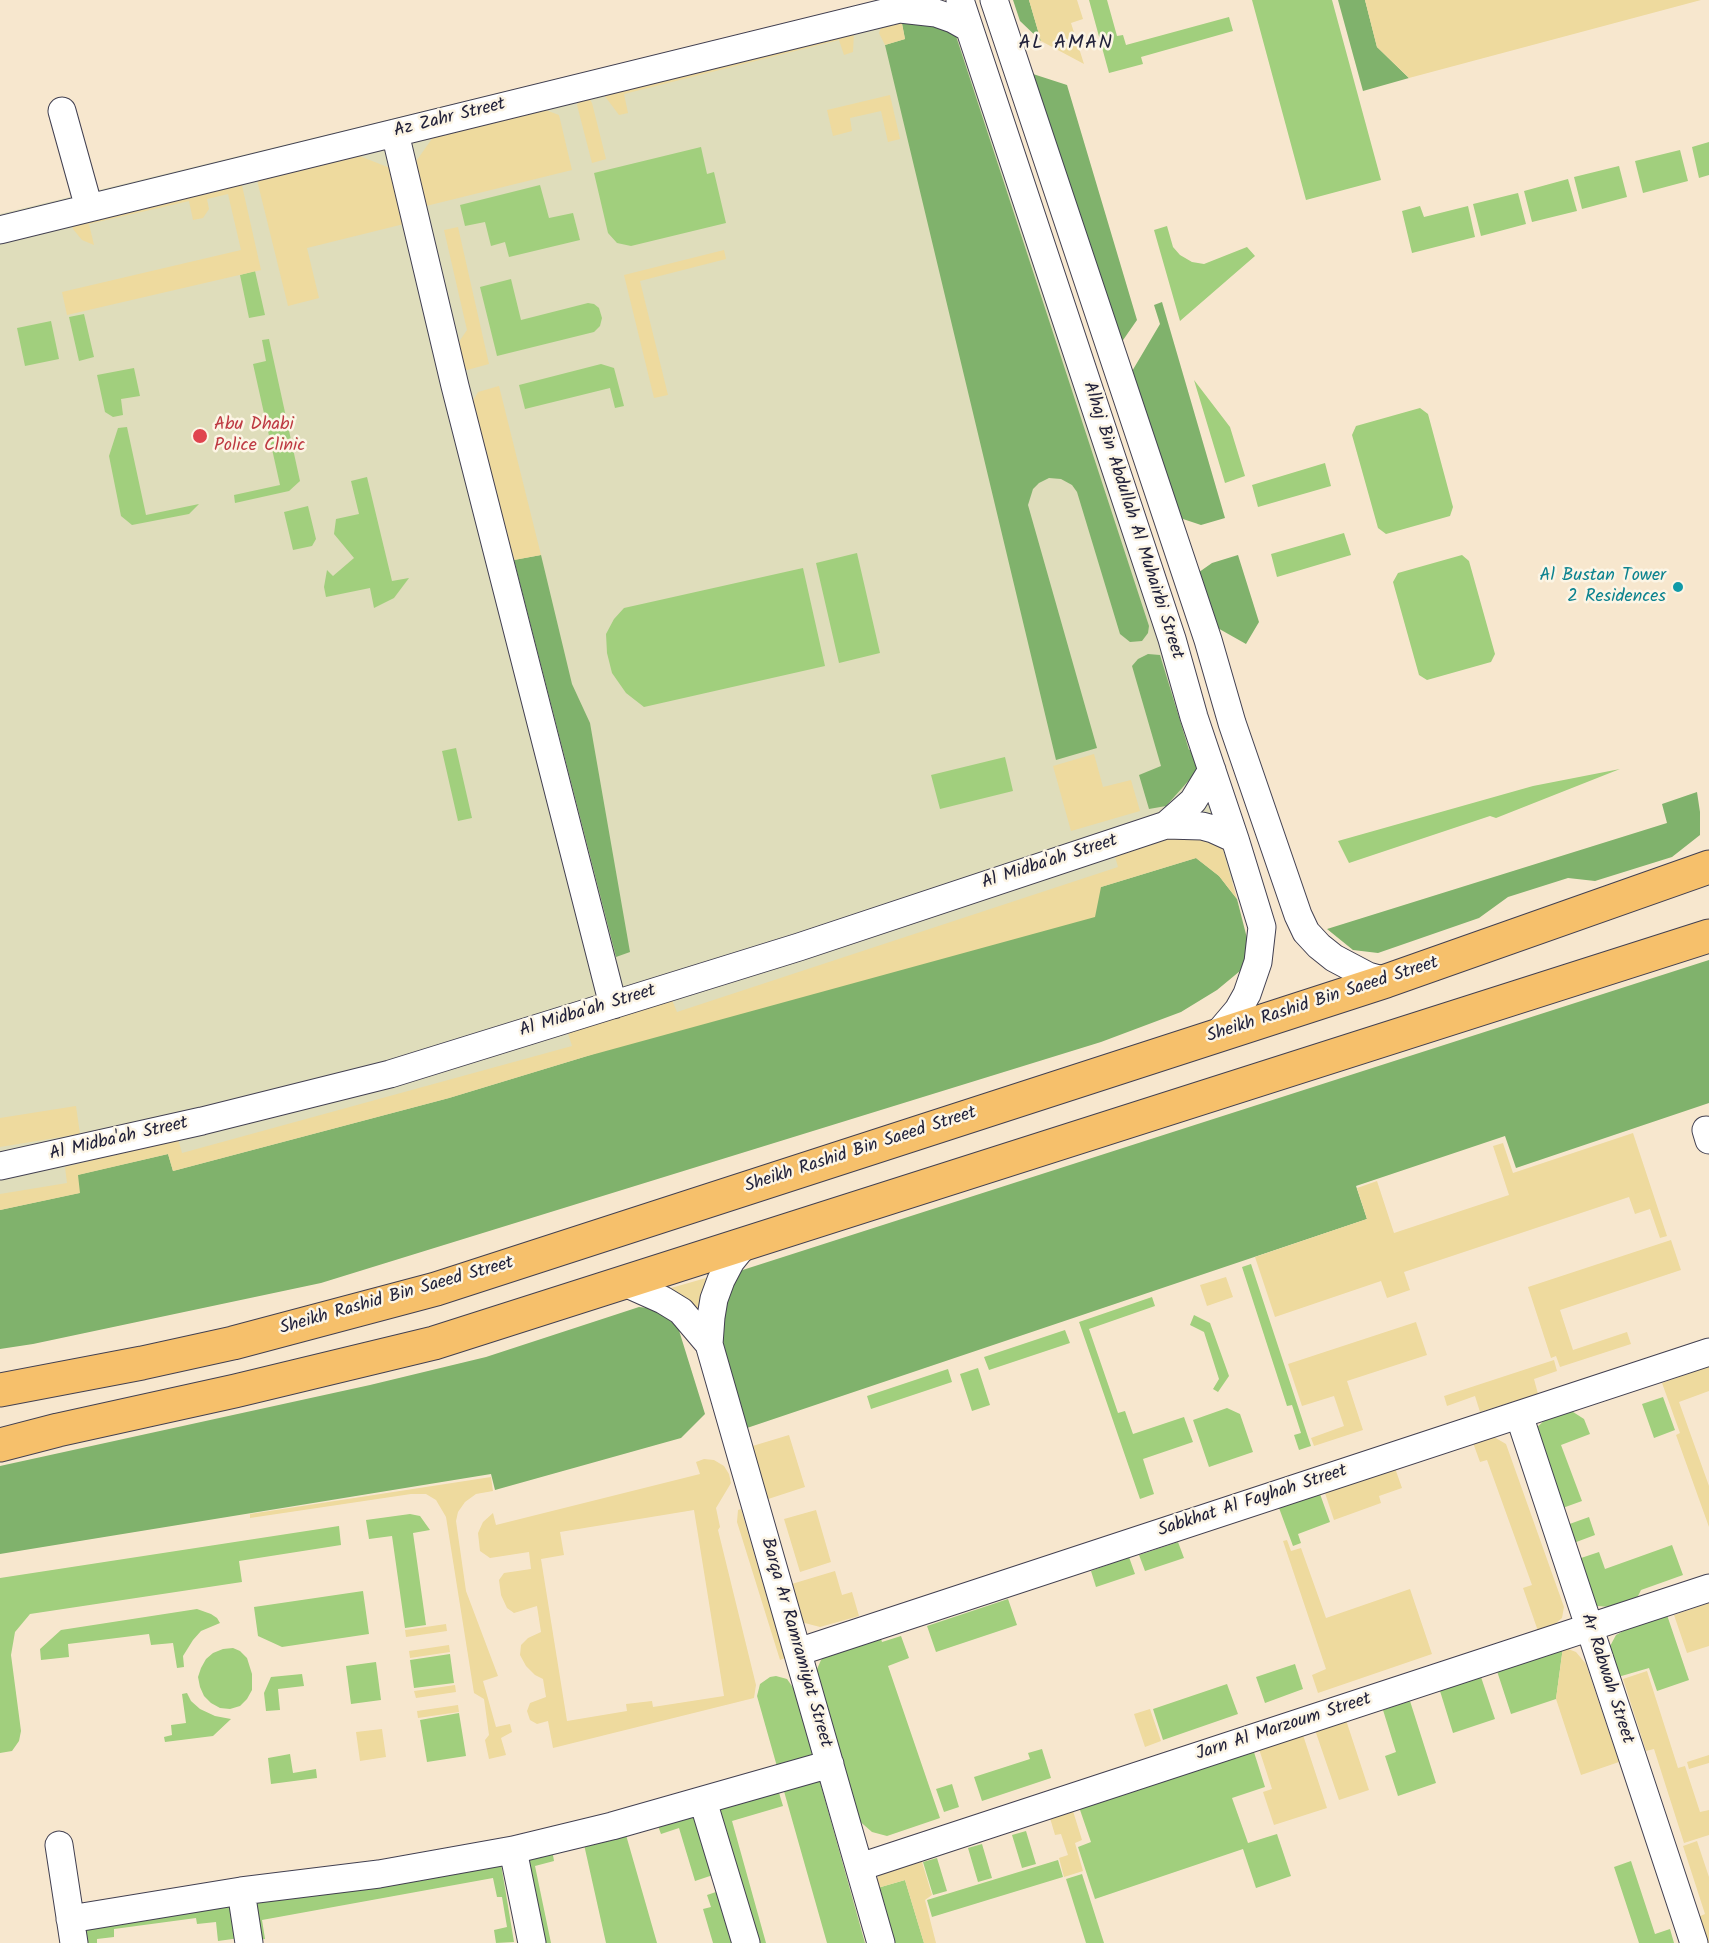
<!DOCTYPE html>
<style>
body{margin:0}
canvas{display:block;background:#f7e7ce}
</style>
<canvas width="1709" height="1943"></canvas>
<script>
const g = document.querySelector('canvas').getContext('2d');
g.lineJoin = 'round';
function fillPath(path, color) { g.fillStyle = color; g.fill(path, 'evenodd'); }
const poly = rows => new Path2D(rows.map(r => 'M' + r).join(''));
function trace(path, color, width, dash) { g.strokeStyle = color; g.lineWidth = width; g.lineCap = dash ? 'butt' : 'round'; g.setLineDash(dash || []); g.stroke(path); }
function drawText(font, color, halo, rows, align = 'center') {
  g.font = font + ' Kalam,sans-serif'; g.lineWidth = 5; g.setLineDash([]); g.textBaseline = 'middle'; g.strokeStyle = halo; g.fillStyle = color; for (const [text, x, y, turn = 0] of rows) {
    g.save(); g.translate(x, y); g.rotate((+turn || 0) * Math.PI / 180); g.textAlign = isNaN(turn) ? turn : align; if (halo) g.strokeText(text, 0, 0); g.fillText(text, 0, 0); g.restore();
  }
}
fillPath(poly([
 [890,0,944,0,1035,265,1237,881,0,1256,0,214,856,6]
]), '#dfddbb');
fillPath(poly([
 [1089,0,1107,0,1117,36,1123,35,1126,45,1229,17,1233,31,1141,57,1143,64,1109,73],
 [1252,0,1332,0,1381,180,1306,200],
 [1709,142,1709,175,1699,178,1692,147],
 [701,147,707,174,714,172,726,223,631,246,617,243,608,233,594,173],
 [1680,150,1688,181,1643,193,1635,161],
 [1619,166,1627,197,1582,209,1574,177],
 [1568,179,1577,211,1532,222,1524,191],
 [540,185,549,218,573,213,580,240,509,257,505,242,491,246,485,222,465,226,460,205],
 [1518,193,1526,224,1481,236,1473,204],
 [1420,206,1424,217,1468,206,1475,237,1412,253,1402,211],
 [1167,226,1173,247,1180,255,1192,262,1204,264,1247,247,1255,256,1180,321,1154,230],
 [255,271,265,315,249,318,240,275],
 [511,279,521,320,588,303,594,304,599,308,602,318,600,326,594,332,497,356,480,287],
 [84,314,94,357,79,361,69,317],
 [51,321,59,359,25,366,17,328],
 [269,339,300,481,289,491,235,503,234,495,280,485,253,364,266,361,262,340],
 [601,364,614,368,624,406,615,408,610,388,525,409,519,385],
 [134,368,140,396,121,399,123,415,113,417,105,412,97,375],
 [1194,380,1230,427,1245,476,1225,483],
 [1420,408,1428,414,1453,507,1450,516,1386,534,1378,528,1352,435,1356,426],
 [127,427,146,515,199,504,189,514,132,525,121,516,109,456,118,428],
 [1325,463,1331,486,1258,507,1252,485],
 [367,477,392,581,409,578,394,598,374,608,370,588,326,597,324,587,327,570,333,576,354,558,334,534,336,519,359,514,351,481],
 [308,506,316,539,312,546,293,550,284,512],
 [1344,533,1351,555,1277,577,1271,554],
 [857,553,880,653,839,663,816,563],
 [1462,555,1469,561,1495,654,1491,662,1427,680,1419,675,1393,582,1398,573],
 [803,568,825,666,644,707,626,693,612,673,607,653,606,634,614,619,624,608],
 [456,748,472,818,458,821,442,751],
 [1005,757,1013,791,940,809,931,775],
 [1620,769,1496,818,1490,816,1349,863,1338,841,1533,786],
 [1251,1264,1311,1446,1299,1450,1294,1435,1301,1433,1292,1405,1287,1406,1242,1267],
 [1152,1297,1155,1306,1089,1329,1118,1413,1125,1411,1133,1434,1184,1417,1193,1442,1143,1459,1154,1494,1140,1499,1079,1322],
 [1194,1315,1210,1323,1229,1376,1218,1392,1213,1389,1219,1379,1204,1332,1190,1325],
 [1065,1330,1070,1343,989,1370,984,1357],
 [978,1368,990,1405,972,1411,960,1374],
 [948,1369,952,1382,871,1409,867,1396],
 [1663,1397,1675,1430,1654,1438,1642,1404],
 [1227,1408,1240,1414,1253,1452,1209,1467,1193,1420],
 [1570,1410,1584,1419,1590,1434,1561,1445,1582,1501,1557,1510,1535,1429,1545,1420],
 [1320,1494,1330,1522,1298,1534,1301,1543,1293,1546,1279,1508],
 [410,1514,420,1516,430,1530,413,1533,426,1625,405,1628,392,1536,369,1539,366,1520],
 [1589,1517,1595,1535,1571,1544,1564,1526],
 [339,1526,341,1545,239,1561,242,1582,30,1614,15,1632,11,1655,21,1731,19,1741,12,1751,0,1753,0,1578],
 [1178,1542,1184,1558,1145,1571,1139,1555],
 [1672,1545,1683,1575,1641,1590,1637,1598,1610,1607,1597,1606,1587,1595,1575,1560,1599,1552,1605,1569],
 [1129,1557,1135,1574,1096,1587,1091,1571],
 [363,1591,369,1634,282,1647,258,1636,254,1607],
 [1008,1599,1017,1625,936,1652,927,1626],
 [197,1609,211,1614,217,1618,220,1623,201,1631,193,1640,183,1656,184,1667,177,1668,173,1643,151,1645,149,1634,68,1644,69,1657,41,1660,40,1649,61,1630],
 [1667,1615,1689,1680,1657,1691,1649,1668,1618,1677,1609,1648,1616,1635,1629,1628],
 [879,1632,882,1642,901,1636,909,1658,888,1666,940,1818,887,1836,872,1832,856,1818,814,1676,821,1660,832,1648],
 [1563,1647,1556,1699,1511,1714,1497,1671],
 [233,1648,240,1651,247,1658,252,1674,252,1690,247,1699,240,1706,230,1709,220,1708,211,1703,204,1696,200,1687,198,1677,201,1668,206,1659,213,1653,223,1649],
 [450,1654,454,1683,414,1688,410,1660],
 [376,1662,381,1700,351,1704,346,1666],
 [1295,1664,1303,1689,1265,1703,1256,1677],
 [302,1674,304,1686,278,1689,280,1710,266,1711,264,1693,271,1677],
 [776,1676,787,1679,794,1689,865,1943,827,1943,757,1696,760,1684,770,1677],
 [1481,1677,1495,1719,1453,1733,1440,1691],
 [1227,1684,1238,1714,1163,1740,1153,1709],
 [187,1693,191,1701,200,1709,215,1716,231,1719,213,1736,165,1742,164,1737,172,1735,171,1725,186,1723,182,1694],
 [1410,1701,1436,1783,1398,1796,1385,1756,1396,1752,1383,1710],
 [459,1713,466,1756,427,1762,420,1720],
 [1042,1749,1051,1778,982,1801,974,1777,1030,1759,1028,1753],
 [1253,1749,1265,1787,1232,1798,1248,1843,1277,1834,1291,1876,1256,1888,1243,1849,1095,1899,1078,1847,1091,1842,1079,1807],
 [290,1754,293,1773,316,1769,317,1778,271,1784,268,1758],
 [952,1784,959,1807,944,1812,936,1789],
 [777,1786,783,1806,732,1821,766,1943,756,1943,717,1802],
 [695,1805,716,1874,695,1881,679,1828,661,1834,658,1826],
 [624,1828,657,1943,606,1943,583,1840],
 [1026,1831,1036,1864,1022,1868,1012,1835],
 [982,1844,992,1878,978,1882,968,1848],
 [552,1849,554,1861,535,1866,551,1943,539,1943,522,1855],
 [499,1852,514,1942,496,1943,494,1930,507,1927,502,1897,497,1897,493,1878,262,1920,265,1939,254,1941,246,1898],
 [937,1858,947,1891,933,1895,923,1862],
 [1058,1860,1063,1877,932,1917,927,1900],
 [1631,1861,1655,1934,1670,1929,1674,1943,1639,1943,1614,1867],
 [1082,1874,1104,1943,1086,1943,1066,1879],
 [905,1880,924,1943,890,1943,874,1889],
 [719,1891,734,1943,713,1943,703,1909,711,1907,707,1895],
 [235,1902,240,1938,218,1941,216,1922,197,1924,196,1918,114,1929,114,1937,97,1939,97,1943,83,1943,81,1923]
]), '#a1cf7d');
fillPath(poly([
 [1013,0,1029,0,1041,41,1020,21],
 [1338,0,1365,0,1377,47,1409,78,1363,91],
 [901,18,943,22,956,36,1149,626,1148,633,1142,641,1130,642,1120,634,1077,492,1072,485,1061,479,1049,478,1039,483,1033,489,1028,505,1097,748,1056,760,885,45,905,39],
 [1033,74,1067,85,1137,320,1121,343],
 [1162,302,1225,518,1201,525,1171,515,1128,378,1160,324,1154,305],
 [541,555,572,684,590,723,630,952,616,957,514,560],
 [1238,555,1259,622,1246,644,1207,622,1192,577,1212,563],
 [1148,654,1160,655,1189,750,1193,749,1199,769,1166,806,1149,809,1139,775,1161,766,1132,666,1138,659],
 [1697,792,1700,812,1700,835,1672,857,1595,881,1568,878,1508,897,1479,918,1378,953,1353,950,1327,929,1667,823,1662,804],
 [1196,858,1219,876,1237,899,1250,950,1240,971,1217,990,1181,1012,1101,1042,321,1283,33,1344,0,1349,0,1210,79,1193,77,1175,168,1154,173,1171,449,1098,584,1057,1101,887],
 [1709,960,1709,1103,1516,1168,1505,1136,1356,1186,1367,1219,744,1429,721,1333,727,1275],
 [639,1307,658,1309,677,1324,705,1414,681,1438,495,1490,491,1474,0,1554,0,1466,370,1385,486,1357]
]), '#80b26c');
fillPath(poly([
 [1029,0,1077,0,1083,19,1071,23,1084,64,1041,41],
 [1365,0,1701,0,1409,78,1377,47],
 [901,19,905,39,885,45,879,33,883,21],
 [854,32,853,52,844,55,839,40,624,94,628,113,619,115,604,95],
 [890,95,900,139,888,142,881,111,850,118,852,131,833,136,827,110],
 [589,98,592,103,606,159,592,163,577,105,579,100],
 [543,109,559,115,572,170,422,207,412,167,436,133],
 [357,155,390,168,404,224,307,248,319,298,288,306,257,180],
 [241,181,261,270,67,315,62,292,241,250,228,194,207,199,209,209,203,218,193,220,189,201,89,224,94,245,82,240,73,229,71,221],
 [458,227,489,364,467,370,458,362,454,349,467,330,444,230],
 [724,250,726,259,640,281,668,395,654,398,624,275],
 [499,386,541,555,514,560,472,402,478,392],
 [1094,754,1103,787,1131,780,1140,811,1071,831,1053,766],
 [1186,830,1221,843,1237,899,1219,876,1196,858,1101,887,1095,917,584,1057,449,1098,173,1171,168,1154,78,1175,80,1193,0,1210,0,1194,67,1183,65,1167,178,1139,182,1153,572,1046,567,1030,670,995,677,1012,1118,867,1114,853],
 [76,1106,80,1134,0,1147,0,1118],
 [1633,1133,1667,1236,1660,1238,1650,1209,1635,1214,1629,1197,1404,1272,1410,1290,1387,1298,1381,1281,1275,1317,1255,1257,1367,1219,1357,1188,1377,1181,1394,1233,1509,1195,1493,1146,1503,1143,1513,1173],
 [1671,1240,1681,1270,1560,1310,1573,1350,1627,1332,1631,1344,1560,1367,1556,1356,1551,1358,1528,1287],
 [1226,1277,1233,1297,1207,1306,1200,1285],
 [706,1278,701,1332,671,1288],
 [1416,1322,1427,1355,1347,1381,1363,1430,1314,1446,1311,1438,1344,1426,1334,1396,1302,1406,1288,1364],
 [1554,1360,1557,1371,1534,1379,1538,1394,1480,1412,1475,1396,1447,1406,1444,1396],
 [1709,1366,1709,1391,1679,1402,1709,1486,1709,1527,1676,1435,1680,1433,1662,1383],
 [789,1435,805,1487,762,1501,746,1448],
 [1483,1436,1494,1437,1506,1444,1564,1607,1562,1618,1555,1624,1538,1631,1523,1588,1532,1585,1487,1460,1480,1462,1472,1440],
 [704,1459,714,1460,724,1466,729,1474,731,1483,716,1508,720,1527,718,1530,756,1685,754,1698,553,1748,548,1721,537,1724,530,1720,527,1711,530,1703,546,1697,543,1679,535,1675,526,1666,520,1655,521,1645,528,1638,541,1632,537,1606,514,1613,507,1608,501,1595,499,1580,504,1573,531,1569,529,1552,490,1558,480,1551,478,1533,483,1522,493,1513,496,1525,700,1474,696,1462],
 [694,1510,724,1696,653,1707,652,1701,626,1704,627,1711,567,1721,541,1559,564,1555,560,1532],
 [1395,1468,1402,1488,1379,1496,1381,1503,1334,1520,1325,1493],
 [491,1477,493,1491,476,1494,465,1502,458,1512,456,1521,466,1591,498,1676,483,1681,496,1727,510,1724,512,1732,501,1738,506,1755,489,1759,485,1740,489,1735,484,1699,474,1693,446,1517,436,1500,426,1494,411,1494,250,1518,250,1514],
 [741,1509,785,1658,780,1660,737,1522,738,1510],
 [816,1510,831,1562,800,1572,784,1519],
 [1287,1540,1291,1551,1301,1548,1326,1618,1410,1589,1432,1654,1318,1693,1312,1675,1326,1669,1283,1541],
 [835,1571,842,1595,852,1592,859,1616,820,1627,801,1622,785,1586],
 [1709,1603,1709,1646,1687,1653,1674,1615],
 [446,1624,447,1631,406,1637,405,1630],
 [449,1645,450,1652,410,1658,409,1651],
 [1563,1647,1576,1652,1586,1664,1619,1762,1581,1775,1556,1699],
 [1647,1671,1678,1768,1685,1766,1700,1812,1709,1810,1709,1835,1684,1843,1654,1749,1646,1751,1623,1679],
 [455,1685,456,1692,416,1698,414,1691],
 [458,1705,459,1712,418,1718,417,1711],
 [1150,1709,1161,1741,1145,1747,1134,1714],
 [1346,1720,1369,1790,1339,1800,1315,1730],
 [382,1729,386,1757,360,1761,356,1732],
 [1303,1735,1327,1808,1274,1825,1263,1792,1272,1789,1259,1749],
 [1709,1755,1709,1763,1689,1769,1687,1762],
 [1073,1811,1082,1840,1075,1843,1083,1871,1064,1877,1059,1858,1068,1855,1061,1834,1055,1835,1050,1818],
 [1697,1841,1709,1877,1709,1943,1698,1943,1691,1920,1705,1914,1683,1846],
 [922,1852,936,1857,922,1862,932,1895,925,1900,936,1943,924,1943,905,1880,874,1889,879,1873]
]), '#eeda9e');
const minor = poly([
 [960,0,1172,639,1194,717,1235,839,1262,927,1258,962,1247,994,1238,1010,1216,1036],
 [994,0,1208,640,1232,723,1298,915,1306,932,1319,946,1334,958,1368,976,1386,981],
 [62,111,89,208],
 [395,133,455,386,613,1005],
 [0,230,900,9,936,13,953,19,969,28],
 [1166,825,1193,801,1212,770],
 [1706,1130,1709,1140],
 [0,1166,202,1121,390,1074,799,947,1166,825,1202,826,1213,829,1235,839],
 [744,1245,731,1261,721,1280,714,1299,711,1317,709,1344,881,1943],
 [625,1283,663,1300,681,1311,709,1344],
 [1519,1415,1694,1943],
 [798,1652,1709,1352],
 [703,1801,746,1943],
 [59,1845,74,1943],
 [513,1850,532,1943],
 [860,1867,1709,1588],
 [241,1891,249,1943],
 [70,1919,241,1891,379,1874,513,1850,612,1826,830,1764]
]);
const major = poly([
 [0,1390,142,1363,233,1343,436,1289,1386,981,1709,867],
 [0,1445,58,1430,235,1391,434,1343,1709,936]
]);
trace(minor, '#424051', 29);
trace(major, '#424051', 35);
trace(minor, '#fff', 27);
trace(major, '#f6c06b', 33);
for (const [x, y, r, color] of [
 [200,436,8,"#e0444e"],
 [1678,587,6,"#0f9aa8"]
]) { const dot = new Path2D(); dot.arc(x, y, r, 0, 2 * Math.PI); g.fillStyle = color; g.fill(dot); trace(dot, '#fcf5e5', 2); }
drawText('18px', '#22223b', '#fcf5e5', [
 ["Az Zahr Street",450,119,-14],
 ["Alhaj Bin Abdullah Al Muhairbi Street",1132,521,72],
 ["Al Midba'ah Street",1050,863,-18],
 ["Sheikh Rashid Bin Saeed Street",1323,1001,-18],
 ["Al Midba'ah Street",588,1012,-17],
 ["Al Midba'ah Street",119,1140,-13],
 ["Sheikh Rashid Bin Saeed Street",861,1151,-18],
 ["Sheikh Rashid Bin Saeed Street",397,1297,-16],
 ["Sabkhat Al Fayhah Street",1253,1502,-18],
 ["Barqa Ar Ramramiyat Street",795,1643,74],
 ["Ar Rabwah Street",1606,1679,72],
 ["Jarn Al Marzoum Street",1284,1728,-18]
]);
drawText('18px', '#be3a42', '#fcf5e5', [
 ["Abu Dhabi",214,426],
 ["Police Clinic",214,447]
], 'left');
drawText('18px', '#0d838f', '#fcf5e5', [
 ["Al Bustan Tower",1666,577],
 ["2 Residences",1666,598]
], 'right');
g.letterSpacing = '1.5px';
drawText('20px', '#22223b', '#fcf5e5', [
 ["AL AMAN",1066,45]
]);
g.letterSpacing = '0px';
</script>
